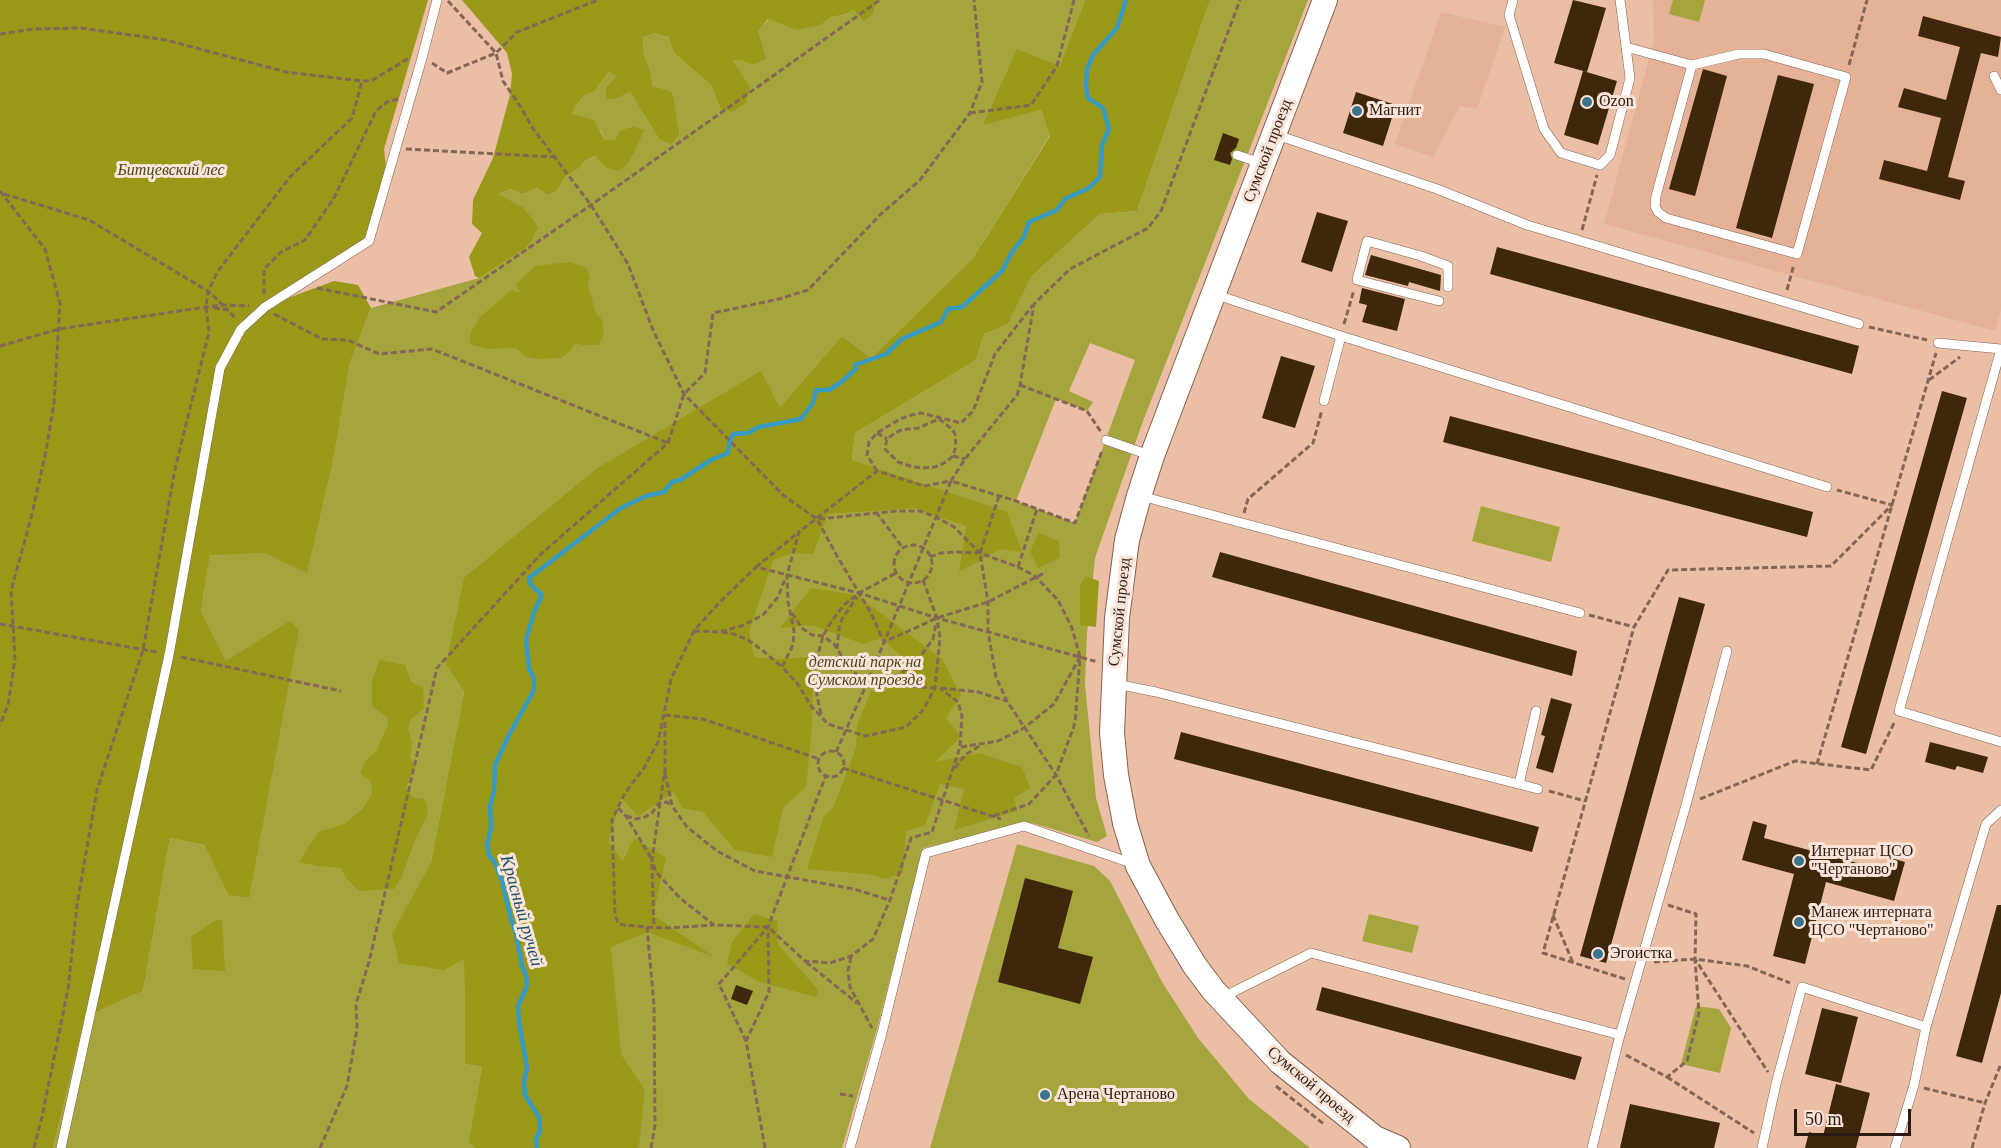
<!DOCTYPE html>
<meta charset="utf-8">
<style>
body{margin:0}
#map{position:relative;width:2001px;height:1148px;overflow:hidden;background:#ebbea6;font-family:Georgia,serif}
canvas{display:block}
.scale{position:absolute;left:1794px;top:1109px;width:117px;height:27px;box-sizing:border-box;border:3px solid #2b1b12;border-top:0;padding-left:8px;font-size:18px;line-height:21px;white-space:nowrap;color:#2b1b12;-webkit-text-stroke:4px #fce4d8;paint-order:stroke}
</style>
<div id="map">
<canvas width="2001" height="1148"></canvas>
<div class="scale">50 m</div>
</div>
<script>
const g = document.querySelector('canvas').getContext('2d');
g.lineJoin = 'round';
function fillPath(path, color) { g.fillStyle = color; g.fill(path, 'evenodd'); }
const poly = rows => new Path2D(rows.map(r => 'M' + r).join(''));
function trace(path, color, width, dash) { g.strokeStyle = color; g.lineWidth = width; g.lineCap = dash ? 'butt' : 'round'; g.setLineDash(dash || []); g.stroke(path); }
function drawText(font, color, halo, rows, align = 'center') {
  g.font = font + ' Georgia,serif'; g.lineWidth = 6; g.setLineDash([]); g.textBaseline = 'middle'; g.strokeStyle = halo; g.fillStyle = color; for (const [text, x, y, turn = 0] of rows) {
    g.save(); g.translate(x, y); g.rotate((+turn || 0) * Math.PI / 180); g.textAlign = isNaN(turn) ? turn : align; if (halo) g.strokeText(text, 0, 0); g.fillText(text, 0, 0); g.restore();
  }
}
fillPath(poly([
 [1653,0,2001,0,2001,310,1995,331,1604,224,1654,41],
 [1441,12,1505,27,1477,109,1460,106,1433,157,1395,144]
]), '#e6b297');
fillPath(poly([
 [877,0,1085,0,1060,67,984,124,1041,110,1050,135,973,258,871,358,842,336,780,407,761,372,446,665,464,692,431,862,392,935,464,959,465,1064,482,1067,468,1144,476,1146,474,1148,53,1148,85,1017,143,991,170,838,204,845,228,895,226,662,201,611,210,554,264,553,307,572,333,462,350,363,371,308,479,278,523,250,521,206,497,194,510,189,523,194,537,188,548,195,556,192,566,176,578,169,585,161,596,156,605,167,629,163,645,130,634,126,620,130,614,140,605,140,601,131,572,114,576,105,585,95,594,92,609,72,618,76,616,99,630,92,659,139,680,134,677,118,653,86,649,68,643,51,643,38,654,33,668,37,674,53,711,85,720,108,731,59,741,60,752,65,758,32,769,19,821,25,831,17,843,15,854,10,873,14],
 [1210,0,1308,0,1143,421,1095,558,1087,633,1085,684,1096,798,1107,836,1097,842,1032,823,923,848,877,1029,842,1148,615,1148,592,774,852,461,855,433,976,360,984,334,1008,324,1032,276,1100,214,1137,211],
 [1090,343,1135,360,1075,523,1016,501,1056,399,1087,411,1093,402,1069,391],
 [1673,0,1705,0,1699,22,1669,14],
 [1481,506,1560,527,1551,562,1472,541],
 [1017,844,1094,866,1110,881,1162,982,1198,1038,1249,1099,1310,1148,930,1148],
 [1369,914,1419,926,1412,953,1362,941],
 [1696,1006,1719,1009,1731,1028,1720,1073,1681,1064]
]), '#a5a53e');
fillPath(poly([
 [0,0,428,0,384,149,388,186,367,238,288,298,334,281,358,285,371,308,350,363,333,462,307,573,264,553,210,555,201,611,226,661,290,621,299,630,249,898,228,895,204,845,170,838,143,991,85,1017,53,1148,0,1148],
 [462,0,877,0,873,14,863,21,854,10,843,15,831,17,821,25,797,30,768,19,758,32,766,59,752,65,741,60,732,60,750,87,746,103,732,112,720,108,711,85,674,53,668,37,654,33,643,38,643,51,649,68,653,86,672,92,680,134,671,144,659,139,630,92,616,99,606,99,606,88,617,76,609,72,594,92,585,95,576,105,572,114,594,120,605,140,614,140,620,130,634,126,645,130,629,163,618,171,605,167,595,156,585,161,578,169,566,176,556,192,548,195,537,188,523,194,510,189,498,194,521,206,532,218,538,227,531,242,523,250,479,278,475,276,469,257,482,233,472,224,473,200,493,158,510,95,512,74,507,53],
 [1085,0,1210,0,1137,211,1100,214,1032,276,1008,324,984,334,976,360,855,433,852,460,1007,512,1022,552,1000,549,959,572,966,526,914,508,828,514,813,554,793,553,773,560,749,632,754,657,778,659,813,657,812,729,806,787,783,808,772,857,735,850,703,812,682,808,674,792,638,816,621,798,608,842,623,861,634,838,666,858,653,915,714,957,648,932,611,947,621,1054,645,1090,639,1146,637,1148,474,1148,475,1146,468,1144,482,1067,465,1064,464,959,444,970,399,963,392,934,431,862,464,692,446,665,464,578,596,469,761,371,780,407,842,336,871,358,973,258,1050,136,1041,110,983,125,1017,49,1060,66],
 [570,262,586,268,590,277,588,285,595,311,602,320,604,335,598,345,583,345,575,343,570,351,561,358,537,359,526,357,516,348,487,349,470,344,471,332,480,317,511,290,522,293,515,285,535,266],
 [1039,533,1059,541,1060,558,1038,568,1030,551],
 [1085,576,1099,581,1096,627,1080,625,1080,586],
 [811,588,857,595,942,659,961,695,946,718,961,737,935,762,980,753,1022,767,1030,788,1014,798,1017,811,954,830,964,789,940,784,925,825,906,831,903,873,885,879,868,874,807,869,824,816,833,808,856,748,857,725,871,691,885,692,907,662,882,638,863,644,812,625,780,628],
 [380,660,405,665,411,682,423,688,424,708,410,720,408,729,412,743,410,758,415,766,406,788,414,798,425,799,428,813,414,843,402,876,394,889,359,891,346,878,341,868,318,866,299,862,318,832,344,824,363,809,372,793,370,780,360,774,366,760,377,750,387,727,388,718,372,706,372,680],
 [754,914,777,921,778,944,818,990,816,997,760,982,727,964,732,942],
 [222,919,225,971,193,969,191,937,214,921]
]), '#999819');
trace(poly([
 [537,1148,536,1140,540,1131,539,1117,525,1095,524,1081,527,1068,519,1022,518,1006,527,986,526,975,522,966,516,933,512,923,502,881,495,863,489,855,487,845,491,827,490,806,494,791,495,765,509,735,534,690,534,678,529,669,526,640,534,612,542,595,531,585,529,578,621,508,646,496,664,492,672,482,680,480,711,460,728,453,729,443,733,434,748,433,759,427,801,419,813,403,816,390,829,390,840,383,856,369,855,365,886,354,902,339,941,322,948,309,962,307,1002,271,1012,252,1024,237,1029,222,1057,210,1065,199,1089,188,1100,177,1102,145,1109,129,1103,108,1088,98,1086,87,1087,69,1093,55,1117,28,1126,0]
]), '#369ac3', 4.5);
fillPath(poly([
 [1573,0,1606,8,1587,72,1554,63],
 [1923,16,2001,37,1998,57,1981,53,1948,177,1965,181,1960,200,1879,179,1884,160,1927,171,1941,118,1898,107,1904,88,1946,100,1960,47,1918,36],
 [1703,69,1727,76,1695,196,1669,189],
 [1583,71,1617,81,1598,145,1564,135],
 [1778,75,1814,84,1772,238,1736,228],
 [1356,92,1396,105,1383,146,1343,133],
 [1223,133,1239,139,1236,148,1230,153,1232,159,1230,165,1214,160],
 [1317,212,1348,221,1332,272,1301,262],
 [1497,247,1859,346,1852,374,1490,274],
 [1371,255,1441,275,1440,291,1409,282,1408,286,1365,275],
 [1362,288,1405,299,1397,331,1362,322,1367,305,1359,303],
 [1281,356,1315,366,1295,428,1262,418],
 [1942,391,1967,398,1866,754,1841,747],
 [1450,416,1813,512,1807,537,1443,442],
 [1220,552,1577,651,1572,676,1212,577],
 [1679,597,1705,604,1606,963,1580,956],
 [1551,698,1572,704,1553,773,1536,768,1545,736,1541,735],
 [1181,732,1539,827,1532,852,1174,759],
 [1930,742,1988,757,1983,773,1957,766,1955,770,1925,762],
 [1753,821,1767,825,1764,838,1887,871,1891,858,1905,862,1894,901,1826,882,1805,964,1773,956,1794,874,1742,860],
 [1025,878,1073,891,1058,948,1093,957,1080,1004,998,982],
 [1997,905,2001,905,2001,993,1982,1063,1956,1056],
 [736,985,753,991,747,1005,731,999],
 [1322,987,1582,1057,1575,1080,1316,1010],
 [1822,1008,1858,1017,1841,1083,1805,1074],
 [1836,1084,1870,1093,1856,1148,1805,1148,1809,1132,1823,1136],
 [1630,1104,1720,1123,1714,1148,1620,1148]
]), '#3e270a');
const service = poly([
 [1513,0,1509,15,1544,129,1561,153,1600,165,1610,155,1630,78,1620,0],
 [1626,47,1692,65,1739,54,1764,54,1846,77,1797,254,1666,218,1658,212,1655,206,1656,196,1692,65],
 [1994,76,2001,90],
 [1274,134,1437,189,1527,225,1859,324],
 [1237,155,1261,163],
 [1214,294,1341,336,1827,487],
 [1439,301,1357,280,1367,241,1421,256,1448,266,1448,287],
 [1938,343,2001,349,1899,711,2001,742],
 [1324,401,1341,336],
 [1106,440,1152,456],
 [1141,496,1580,613],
 [1116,684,1156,692,1538,789],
 [1519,784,1536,711],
 [1223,997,1311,953,1620,1035,1592,1148],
 [1620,1035,1686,805,1727,651],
 [61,1148,169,655,220,368,241,329,265,307,369,241,422,58,437,0],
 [850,1148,882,1033,926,853,1024,826,1134,864],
 [1762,1148,1776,1084,1802,987,1926,1027],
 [1895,1148,1914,1085,1926,1027,1986,824,2001,810]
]);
const tertiary = poly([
 [1325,0,1152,456,1139,496,1127,540,1117,618,1112,733,1116,775,1125,823,1138,866,1167,920,1195,966,1213,990,1280,1062,1375,1138,1398,1148]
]);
trace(service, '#87604a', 10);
trace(tertiary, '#87604a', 26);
trace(poly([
 [448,1,496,53,503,81,520,106,534,130,591,205,628,264,653,330,684,394,783,495,817,519,837,556,871,613,884,642,937,618,988,602,1046,572],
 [0,34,33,29,81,28,166,40,286,72,362,81,371,81,409,58],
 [432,63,447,73,496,53,517,32,598,0],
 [1849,65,1867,0],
 [970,113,1031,105,1057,66,1074,0],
 [406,149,554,157],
 [0,191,45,249,60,303,54,403,46,451,32,514,11,591,15,659,8,705,0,725],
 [4,194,89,220,208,291,228,310],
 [1582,230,1597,175],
 [317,288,436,312,591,205,880,0],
 [1787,290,1794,264],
 [264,294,264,269,281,252,305,240,334,198,376,111,387,102,398,99],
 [214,308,228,310,236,319],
 [274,314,322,339,348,340,379,354,432,349,668,443],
 [1344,324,1354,290],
 [1869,327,1927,340],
 [0,346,59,329,206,307,224,305,249,306],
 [1929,380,1960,357],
 [1020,385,1087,411,1101,432],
 [939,419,952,429,955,434,956,446,953,456,946,462,935,467,922,468,910,466,898,462,885,449,887,439,895,433,901,430,918,428,939,419],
 [877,433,887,439],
 [953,456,965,459],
 [877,471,867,455,869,442,877,433,900,419,912,415,921,413,961,423,973,411,995,354,1033,305],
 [999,496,980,553,988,602,988,631,996,677,1007,701,1056,775,1089,836],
 [876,512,903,548],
 [1244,513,1248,499,1313,443,1322,410],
 [819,519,896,511,920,511,936,517,954,527,980,553,1018,567,1035,576,1058,600,1072,628,1080,657],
 '894 564a19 19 0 1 1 38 0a19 19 0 1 1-38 0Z',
 [930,557,941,553,956,552,978,553],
 [756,567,799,532],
 [1018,567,1037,509],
 [923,580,937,618,940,638,935,688,923,710,906,727,865,736,828,724,812,707,797,683,782,667,793,645,794,631,788,602,787,575,799,532,877,471,924,486,951,481,965,459,1017,395,1020,385,1034,304,1070,269,1148,228,1161,211,1240,0],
 [792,613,802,628,812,635,823,636,834,644,848,666,857,675,868,681,885,684,910,667,922,654,933,639,936,623],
 [1589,615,1634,627],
 [0,624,157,652],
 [694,631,720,632,744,625,763,615,778,597,786,577],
 [722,632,734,634,748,640,762,650,782,667],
 [837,649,839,628,842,619,857,597],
 [181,657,341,691],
 [885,684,934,688],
 [941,688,978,692,1007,701],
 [821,714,817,696,816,662,823,636,831,622,844,605,859,593,896,573],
 [665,715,703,719,819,759],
 [665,722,665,769,652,860,656,872,680,898,714,925,768,927,805,961,830,963,851,956,873,939,890,900,911,838,932,832,960,747,962,716,958,702,940,688],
 [961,747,998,741,1024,728,1054,704,1080,657,1075,723,1056,775,1029,804,993,816],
 '818 764a13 13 0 1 1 26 0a13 13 0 1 1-26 0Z',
 [836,752,868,681,951,481,1016,501,1075,523,1102,451],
 [1817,764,1936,353],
 [843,768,1001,819],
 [955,768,965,755,981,745],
 [665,773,672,806,687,827,717,851,755,871,854,889,889,900],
 [1549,791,1585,801],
 [1700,799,1795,761,1871,770,1895,721],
 [618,808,626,816,651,858],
 [626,816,636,819,645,817,652,813,659,803,667,802,670,805],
 [652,864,654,927],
 [1668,905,1696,914,1695,959,1768,1072],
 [1553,915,1573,963],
 [647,927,667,928,714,925],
 [851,957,848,971,850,987,872,1028],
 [806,962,857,1003],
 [1654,962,1695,959,1747,966,1790,983],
 [1625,979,1543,953,1634,627,1668,570,1831,566,1892,505,1837,490],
 [746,1041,719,984,768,927,826,775],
 [1626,1055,1667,1077,1687,1061,1699,1013,1695,960],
 [1667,1077,1754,1133],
 [1276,1086,1325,1125],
 [1924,1088,1985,1103],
 [840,1094,853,1096],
 [34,1148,42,1117,68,989,77,905,97,790,143,650,175,469,209,332,206,307,208,291,218,271,290,177,352,118,362,81],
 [320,1148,347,1086,357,1029,356,1004,369,962,437,668,541,554,668,443,684,394,705,373,713,313,779,299,808,290,881,214,920,180,970,113,982,82,974,0],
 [651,1148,655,1125,654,1005,647,927,624,925,618,923,615,915,612,820,625,793,644,768,658,742,671,679,694,631,717,605,756,567,859,593,937,618,1080,657,1094,661,1094,658],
 [765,1148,746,1041,769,992,768,929],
 [1972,1148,1985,1103,2001,1064]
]), '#846656', 3, [6, 3]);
trace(service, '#fff', 9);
trace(tertiary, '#fff', 24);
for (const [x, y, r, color] of [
 [1587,102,6,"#3a748d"],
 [1357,111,6,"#3a748d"],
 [1799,861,6,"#3a748d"],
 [1799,922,6,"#3a748d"],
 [1598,954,6,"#3a748d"],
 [1045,1095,6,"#3a748d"]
]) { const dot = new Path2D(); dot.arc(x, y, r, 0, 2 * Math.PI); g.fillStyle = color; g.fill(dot); trace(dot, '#fce4d8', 2); }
drawText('16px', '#2b1b12', '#fce4d8', [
 ["Ozon",1599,102],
 ["Магнит",1369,111],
 ["Интернат ЦСО",1811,852],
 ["\"Чертаново\"",1811,870],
 ["Манеж интерната",1811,913],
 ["ЦСО \"Чертаново\"",1811,931],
 ["Эгоистка",1610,954],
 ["Арена Чертаново",1057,1095]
], 'left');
drawText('16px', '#2b1b12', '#fce4d8', [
 ["Сумской проезд",1268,151,-69],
 ["Сумской проезд",1120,612,-84],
 ["Сумской проезд",1311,1085,40]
]);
drawText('italic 16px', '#474719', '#fce4d8', [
 ["Битцевский лес",171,171],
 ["детский парк на",865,663],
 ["Сумском проезде",865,681]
]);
drawText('italic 18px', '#1b5167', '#fce4d8', [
 ["Красный ручей",521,911,74]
]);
</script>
